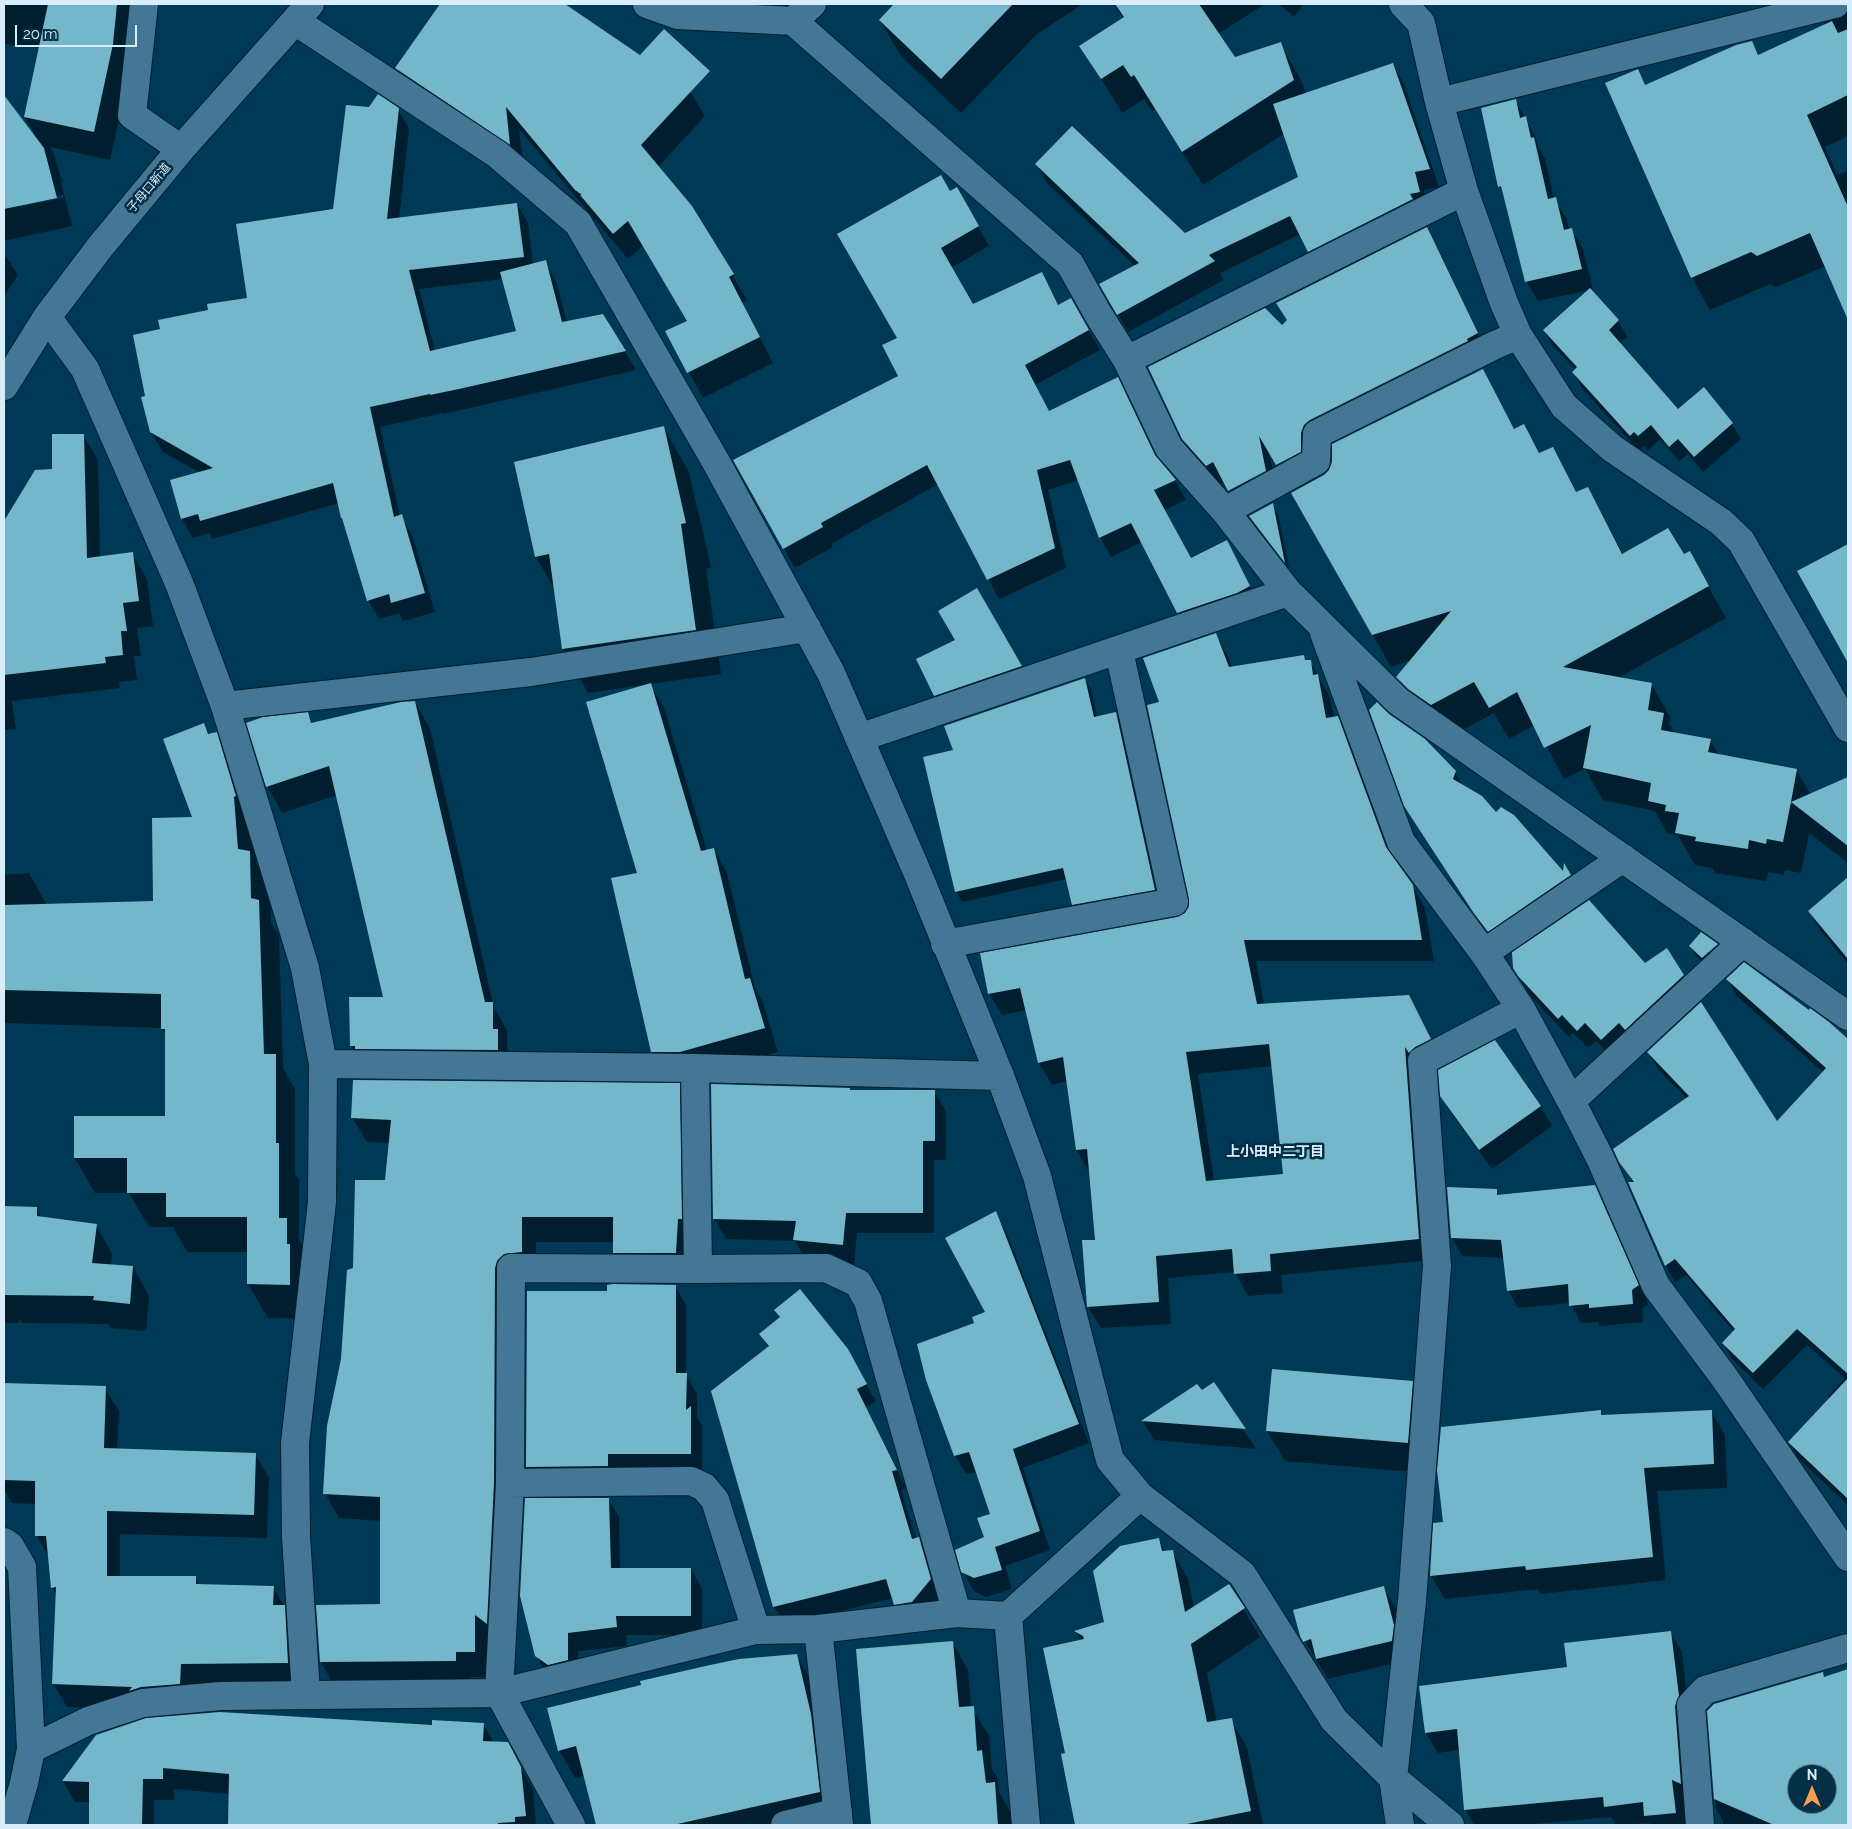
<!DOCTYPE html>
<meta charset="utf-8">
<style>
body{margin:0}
#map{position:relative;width:1852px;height:1829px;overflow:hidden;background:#003956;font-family:Raleway,sans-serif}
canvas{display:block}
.frame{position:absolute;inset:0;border:5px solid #d9eefc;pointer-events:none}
.north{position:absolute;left:1787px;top:1764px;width:50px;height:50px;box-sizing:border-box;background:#052f44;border:1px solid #5a7b8e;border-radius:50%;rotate:0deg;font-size:14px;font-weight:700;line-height:20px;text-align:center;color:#d9eefc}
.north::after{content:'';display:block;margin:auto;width:18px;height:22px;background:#fb9e51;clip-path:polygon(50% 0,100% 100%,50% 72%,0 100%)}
.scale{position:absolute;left:15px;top:25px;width:122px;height:22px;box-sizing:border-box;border:2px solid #d9eefc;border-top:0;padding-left:6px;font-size:15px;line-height:18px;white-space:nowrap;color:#d9eefc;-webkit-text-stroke:4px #052f44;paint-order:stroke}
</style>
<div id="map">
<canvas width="1852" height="1829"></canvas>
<div class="frame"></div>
<div class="north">N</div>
<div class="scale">20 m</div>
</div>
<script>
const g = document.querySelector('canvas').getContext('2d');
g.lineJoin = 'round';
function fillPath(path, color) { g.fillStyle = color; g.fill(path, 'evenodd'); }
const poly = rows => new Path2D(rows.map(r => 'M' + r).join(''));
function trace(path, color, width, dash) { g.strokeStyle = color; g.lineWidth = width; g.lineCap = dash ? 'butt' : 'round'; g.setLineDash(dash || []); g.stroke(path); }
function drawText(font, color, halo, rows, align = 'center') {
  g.font = font + ' Raleway,"Noto Sans JP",sans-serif'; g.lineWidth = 5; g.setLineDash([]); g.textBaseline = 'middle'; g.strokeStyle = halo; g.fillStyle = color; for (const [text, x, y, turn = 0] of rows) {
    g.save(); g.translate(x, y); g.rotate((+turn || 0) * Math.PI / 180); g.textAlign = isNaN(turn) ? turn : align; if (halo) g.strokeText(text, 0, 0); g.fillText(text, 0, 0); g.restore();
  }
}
fillPath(poly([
 [4,4,135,4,129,73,110,160,50,147,54,154,60,175,63,182,61,182,72,226,4,241,4,97,33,135,34,133,25,117,40,47,4,44],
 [63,195,63,198,19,207,19,204],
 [441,4,540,4,546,7,548,4,563,4,690,91,705,116,658,167,691,207,732,275,747,300,742,303,773,363,703,398,667,332,689,321,644,245,628,259,519,129,524,168,411,94,397,68],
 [781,4,790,4,786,8],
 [896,4,1083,4,1037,34,961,113,900,55,880,20],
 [1113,4,1265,4,1218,34,1233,59,1280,44,1300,78,1306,94,1393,64,1403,82,1439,187,1424,190,1429,211,1319,269,1300,234,1220,273,1224,280,1128,332,1101,284,1135,266,1047,183,1037,165,1185,235,1300,178,1284,134,1203,185,1155,109,1152,111,1144,99,1122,113,1081,47,1124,19],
 [1278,4,1304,4,1294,16],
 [1813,4,1848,4,1848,136,1825,147,1837,175,1848,171,1848,317,1826,266,1776,287,1770,284,1710,310,1692,278,1606,84,1637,71,1646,86,1751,42,1759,56,1826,24],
 [1515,100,1536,138,1539,149,1545,159,1554,199,1566,218,1569,229,1571,229,1583,249,1593,289,1590,290,1618,321,1627,337,1619,344,1678,411,1732,424,1741,439,1703,472,1688,454,1679,461,1660,439,1648,451,1644,446,1639,451,1582,388,1573,372,1576,370,1553,346,1544,330,1590,290,1538,301,1526,281,1504,194,1500,186],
 [398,109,409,129,399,218,517,204,528,223,533,265,545,262,556,281,567,323,603,315,636,370,470,408,443,414,442,413,380,427,400,516,401,516,412,535,435,612,403,621,399,613,379,619,368,600,339,503,212,539,209,533,193,538,182,519,172,481,200,473,163,452,151,432,146,397,162,330,209,311,248,299,334,211],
 [503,279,518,332,435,351,419,289],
 [956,188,989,246,951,268,973,306,1042,274,1059,306,1071,300,1100,350,1035,385,1049,413,1118,379,1129,399,1159,461,1175,480,1186,500,1164,510,1191,560,1227,542,1260,607,1190,632,1142,542,1111,557,1100,537,1079,480,1048,490,1066,568,999,599,938,484,831,544,833,547,795,568,734,461,899,377,898,339,949,192],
 [1426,229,1438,249,1488,354,1321,440,1288,485,1269,452,1277,491,1241,511,1225,482,1218,485,1195,459,1183,439,1282,326],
 [4,253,18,275,4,296],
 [1482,370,1515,430,1524,426,1540,453,1552,449,1577,493,1587,488,1623,554,1684,555,1689,553,1726,618,1618,678,1652,685,1670,717,1669,724,1675,734,1710,740,1719,755,1796,770,1811,795,1843,781,1848,785,1848,863,1809,833,1801,873,1785,870,1784,875,1768,872,1766,881,1715,873,1712,868,1695,865,1678,835,1667,833,1655,811,1603,800,1585,769,1564,779,1535,725,1509,739,1494,713,1450,737,1416,710,1398,678,1412,660,1391,667,1373,635,1324,476],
 [1786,798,1792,802,1792,805,1785,799],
 [664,428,689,472,711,567,706,569,721,674,650,684,664,708,707,851,714,849,727,873,755,988,763,1003,778,1052,694,1076,666,1075,652,1051,638,874,643,685,588,693,563,648,555,590,536,557,515,463],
 [83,435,98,460,100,558,132,554,147,579,153,626,137,628,141,656,134,656,137,680,119,682,120,688,12,701,16,729,4,730,4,523,35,471,53,471],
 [1272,504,1278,514,1289,568,1250,516],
 [1848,545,1848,659,1799,572],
 [977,590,1031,684,946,713,936,695],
 [1215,635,1228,656,1232,668,1303,656,1306,661,1310,661,1330,697,1334,718,1337,717,1350,739,1395,861,1412,885,1425,908,1434,961,1256,961,1264,1004,1409,996,1442,1061,1427,1069,1431,1260,1281,1275,1283,1293,1248,1296,1235,1272,1168,1278,1171,1324,1101,1328,1088,1307,1097,1241,1089,1172,1077,1150,1067,1081,1052,1085,1039,1063,1026,1010,1002,1015,989,993,1177,919,1185,915,1190,908,1191,899,1161,703],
 [1273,1066,1284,1175,1214,1181,1198,1074],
 [1085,679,1091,689,1097,718,1116,714,1122,724,1160,900,1079,915,1073,904,1067,879,962,902,956,891,954,751],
 [415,702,430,729,494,1008,507,1030,507,1048,512,1057,366,1072,351,1045,384,998,337,795,282,813,267,786,308,714,313,724],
 [204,725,210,735,216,733,236,768,253,832,256,863,270,887,271,922,279,936,283,1068,295,1090,295,1174,299,1179,299,1240,307,1254,309,1319,268,1318,248,1284,248,1252,187,1252,173,1227,149,1227,129,1193,95,1193,75,1158,75,1118,166,1118,166,1036,162,1028,4,1023,4,875,29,873,47,905,154,902,194,818],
 [1455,772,1463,787,1568,877,1576,892,1497,946,1483,927,1415,822],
 [1848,878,1848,964,1820,930,1809,911],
 [1717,945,1722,954,1708,967,1696,956,1690,946],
 [1644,964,1683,976,1694,994,1612,1058,1596,1041,1588,1048,1573,1033,1569,1037,1530,995,1514,968],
 [1727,979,1848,1043,1848,1505,1799,1459,1790,1443,1830,1400,1828,1397,1845,1378,1807,1345,1763,1389,1733,1360,1723,1343,1734,1332,1686,1275,1675,1282,1666,1266,1630,1183,1633,1183,1620,1161,1687,1099,1658,1069,1648,1052,1777,1123,1823,1072,1737,996],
 [679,1085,693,1110,690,1278,629,1277,615,1253,615,1242,536,1242,536,1277,518,1279,489,1677,470,1677,470,1686,335,1687,321,1662,317,1606,381,1606,381,1521,339,1518,325,1493,355,1269,386,1181,390,1143,367,1142,352,1117],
 [712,1085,850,1091,934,1091,946,1111,946,1160,934,1160,934,1233,857,1233,854,1265,806,1260,795,1241,726,1239,714,1219],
 [1441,1096,1540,1106,1552,1126,1492,1169,1453,1116],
 [1594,1187,1605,1205,1648,1304,1642,1309,1643,1322,1600,1326,1598,1322,1581,1323,1570,1303,1518,1308,1508,1290,1505,1258,1462,1256,1452,1238,1448,1189,1496,1190,1499,1196],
 [4,1207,36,1208,42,1218,96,1225,112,1254,111,1266,133,1267,149,1296,146,1331,111,1328,109,1324,22,1323,20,1319,18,1323,4,1323],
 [995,1213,1006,1232,1089,1443,1023,1468,1050,1550,1005,1566,1012,1589,986,1597,974,1591,963,1571,986,1538,992,1515,977,1472,966,1474,955,1455,976,1324,987,1313],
 [675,1286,686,1305,686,1375,697,1394,697,1418,702,1426,702,1472,538,1486,527,1467,608,1293],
 [776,1311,858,1369,876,1402,866,1407,906,1488,901,1490,916,1539,918,1538,929,1556,941,1598,922,1620,905,1622,893,1598,785,1625,774,1607,712,1391,769,1348,761,1334,780,1318],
 [1412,1383,1429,1413,1425,1473,1285,1461,1267,1431],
 [4,1384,105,1388,119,1411,117,1450,255,1454,269,1478,267,1538,120,1534,120,1577,195,1577,200,1586,273,1587,298,1630,301,1686,141,1710,67,1707,53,1683,57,1596,52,1587,49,1558,37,1536,36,1504,12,1503,4,1489],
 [1213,1384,1256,1449,1154,1440,1143,1421,1202,1392],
 [1600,1411,1603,1417,1711,1411,1725,1435,1727,1488,1657,1491,1666,1580,1541,1594,1538,1589,1445,1599,1431,1576,1444,1524],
 [608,1499,619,1517,620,1569,691,1569,702,1588,702,1635,626,1635,627,1646,578,1651,578,1679,547,1675,536,1655],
 [1159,1540,1165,1552,1172,1551,1188,1579,1194,1608,1229,1586,1260,1637,1207,1673,1217,1722,1231,1720,1247,1748,1263,1825,1076,1825,1062,1755,1067,1754,1082,1641,1076,1632,1105,1623],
 [1383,1587,1395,1607,1405,1646,1403,1661,1328,1679,1301,1635],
 [1670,1632,1682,1652,1689,1717,1694,1825,1651,1825,1649,1823,1616,1825,1611,1817,1521,1825,1474,1825,1465,1809,1460,1750,1438,1753,1426,1733],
 [952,1642,968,1670,971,1707,989,1735,992,1769,998,1779,999,1792,1010,1811,1011,1825,872,1825,857,1650],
 [796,1655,813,1683,836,1825,597,1825,585,1776,575,1778,559,1750],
 [1848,1670,1848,1825,1723,1825,1723,1821,1716,1809,1708,1711,1822,1673,1824,1678],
 [1797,1774,1827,1774,1827,1804,1797,1804],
 [483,1724,494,1743,519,1765,533,1789,536,1825,229,1825,230,1794,174,1789,174,1800,154,1800,154,1825,90,1825,90,1802,75,1802,63,1781,97,1736]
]), '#0007');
fillPath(poly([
 [48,4,117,4,113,44,94,132,24,117],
 [440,4,565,4,640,55,664,29,710,71,641,145,692,206,734,274,729,277,760,337,687,373,665,331,687,321,628,221,613,234,580,195,582,195,575,190,506,107,510,145,395,68],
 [894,4,1013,4,941,79,879,20],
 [1115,4,1199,4,1235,57,1281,42,1294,80,1182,152,1134,75,1131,77,1123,65,1101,79,1079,46,1124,17],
 [1832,21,1838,33,1848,29,1848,95,1807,115,1848,207,1848,320,1810,233,1757,256,1751,252,1691,278,1605,83,1638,69,1645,85,1736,45,1752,41,1758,55],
 [1393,63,1430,169,1415,172,1420,192,1410,194,1413,199,1308,252,1290,216,1209,255,1215,261,1117,315,1099,284,1139,263,1035,164,1072,126,1185,233,1298,177,1273,104],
 [378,94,399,108,387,219,517,203,524,257,409,270,430,351,516,331,500,272,546,260,562,322,603,314,626,351,459,389,430,395,430,394,370,407,394,517,402,514,425,593,391,603,389,594,367,601,342,518,341,518,333,483,200,521,198,514,181,519,170,480,213,468,150,432,141,397,145,396,133,335,160,329,158,320,208,310,207,304,247,298,236,224,333,209,346,105,369,107],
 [4,95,44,148,57,198,4,209],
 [1516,99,1520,118,1526,116,1531,138,1534,137,1548,199,1556,197,1564,230,1572,228,1582,269,1525,282,1501,186,1498,187,1481,108],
 [941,175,950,191,957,187,979,226,941,248,973,304,1042,272,1058,305,1071,298,1089,330,1025,365,1049,411,1118,377,1155,455,1176,480,1154,490,1191,558,1227,540,1250,586,1237,593,1177,613,1131,523,1099,538,1070,460,1037,470,1055,548,987,580,927,465,821,523,823,527,783,549,733,460,898,376,882,345,897,338,837,234],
 [1427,227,1478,333,1467,339,1468,341,1310,420,1304,425,1301,433,1301,452,1276,465,1259,436,1266,471,1228,491,1213,462,1206,466,1182,439,1148,367,1265,308,1282,325,1287,320,1276,303],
 [1590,288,1619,320,1609,330,1678,409,1704,387,1733,423,1694,457,1678,439,1669,447,1651,425,1638,436,1634,432,1630,436,1572,372,1577,367,1543,330],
 [1483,369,1514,429,1524,424,1539,453,1553,447,1576,492,1588,487,1622,554,1668,528,1684,554,1690,551,1709,586,1563,667,1652,683,1648,710,1664,713,1661,730,1711,739,1708,752,1797,769,1791,802,1848,777,1848,846,1791,802,1783,842,1767,839,1766,844,1749,840,1748,849,1695,841,1696,837,1675,833,1679,813,1665,811,1666,805,1648,801,1651,783,1583,768,1591,725,1544,748,1517,692,1489,708,1474,682,1431,705,1408,689,1396,677,1451,611,1372,635,1291,493,1324,475,1329,470,1332,462,1332,444],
 [664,426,686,523,681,524,696,630,562,649,549,554,535,557,514,462],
 [52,434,84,434,87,558,133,552,139,601,123,603,127,631,121,631,123,655,105,657,106,663,4,675,4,521,35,470,52,469],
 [1273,503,1285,563,1249,516],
 [1848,544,1848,663,1797,571],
 [977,588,1022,666,934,696,916,659,955,640,938,611],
 [1216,633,1229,667,1304,655,1305,660,1311,660,1313,675,1318,674,1326,718,1338,716,1386,847,1413,885,1422,940,1244,940,1257,1004,1409,995,1431,1039,1415,1047,1409,1053,1405,1047,1419,1239,1270,1254,1271,1271,1234,1274,1232,1249,1156,1256,1159,1302,1087,1307,1082,1240,1095,1240,1087,1149,1076,1150,1063,1057,1038,1063,1020,988,988,994,980,953,1177,917,1185,913,1189,906,1189,899,1147,705,1159,702,1143,658],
 [1269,1044,1283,1174,1206,1181,1186,1052],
 [1085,678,1094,717,1116,712,1155,890,1072,905,1063,868,955,892,923,757,953,750,944,726],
 [651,683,701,851,714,848,745,979,750,978,765,1028,680,1052,651,1052,611,878,637,873,586,702],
 [415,701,485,1002,493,1002,493,1029,498,1029,498,1050,355,1049,355,1046,350,1046,349,997,383,997,329,766,266,787,246,723,263,717,308,712,311,723,401,702],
 [1377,702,1389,714,1425,739,1456,771,1453,779,1482,796,1496,812,1501,807,1514,815,1563,871,1564,863,1571,875,1488,932,1473,912,1404,806,1369,710],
 [204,723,208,734,217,732,236,796,234,797,238,849,250,851,251,898,259,900,264,1054,276,1054,276,1143,279,1143,279,1218,287,1218,287,1244,290,1244,290,1285,247,1284,247,1217,166,1217,166,1193,127,1193,127,1158,74,1158,74,1116,165,1116,165,1029,161,1029,161,994,4,990,4,905,153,901,152,818,192,817,163,739],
 [1848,877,1848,959,1808,911],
 [1589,900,1645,963,1667,948,1684,975,1625,1030,1619,1023,1601,1040,1585,1023,1577,1031,1562,1015,1558,1019,1518,976,1513,968,1512,952],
 [1701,932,1718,944,1702,958,1689,946],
 [1744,962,1809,1010,1810,1008,1829,1022,1848,1039,1848,1374,1797,1329,1753,1373,1722,1343,1735,1329,1675,1259,1665,1266,1628,1182,1634,1182,1619,1162,1613,1149,1689,1096,1647,1052,1701,1002,1777,1121,1826,1068,1726,979],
 [1495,1040,1541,1106,1479,1150,1440,1096,1438,1070],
 [353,1080,680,1083,682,1219,678,1219,676,1253,613,1253,613,1217,522,1217,522,1252,504,1254,497,1261,495,1268,494,1483,487,1624,475,1615,475,1652,456,1652,456,1661,320,1662,316,1605,380,1604,380,1497,323,1494,327,1426,341,1359,347,1270,353,1268,355,1180,385,1180,391,1120,351,1118],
 [711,1084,850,1088,850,1090,935,1090,935,1141,923,1141,923,1213,846,1213,843,1245,793,1240,796,1221,713,1219],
 [1595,1185,1639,1285,1632,1290,1633,1304,1589,1308,1589,1304,1569,1306,1568,1284,1507,1291,1501,1240,1451,1238,1447,1187,1497,1189,1497,1195],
 [4,1206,37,1207,37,1216,97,1224,92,1263,133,1266,130,1304,93,1300,94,1296,4,1295],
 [996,1211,1079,1424,1013,1449,1040,1531,995,1547,1002,1570,974,1578,961,1572,955,1550,984,1537,977,1518,990,1514,969,1452,954,1456,926,1380,917,1344,974,1323,972,1317,985,1312,945,1238],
 [613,1284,676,1285,676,1373,687,1373,686,1410,691,1406,691,1454,608,1454,608,1466,526,1467,527,1291,607,1291,607,1285],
 [800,1289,848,1349,867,1384,857,1389,897,1470,892,1471,912,1539,919,1537,931,1579,912,1602,894,1605,886,1579,773,1607,711,1391,769,1346,759,1334,780,1317,774,1310],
 [1272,1369,1413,1381,1408,1443,1266,1431],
 [1848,1378,1848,1499,1788,1442],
 [1214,1382,1246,1429,1141,1421,1197,1384,1202,1390],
 [4,1383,106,1386,104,1448,256,1453,254,1515,107,1511,107,1576,196,1576,196,1584,274,1586,273,1605,285,1605,288,1663,181,1664,180,1684,141,1687,129,1691,132,1687,52,1684,56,1587,51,1588,46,1536,35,1536,35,1481,4,1480],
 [1601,1410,1601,1415,1712,1410,1714,1464,1644,1468,1653,1557,1526,1570,1525,1566,1430,1576,1433,1523,1443,1522,1437,1470,1441,1427],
 [525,1498,609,1498,611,1568,691,1568,691,1616,616,1616,617,1627,568,1633,568,1660,548,1665,535,1656,520,1596],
 [1159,1538,1162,1551,1173,1550,1185,1612,1229,1584,1245,1608,1191,1644,1207,1722,1232,1718,1251,1811,1182,1825,1075,1825,1061,1754,1065,1753,1043,1648,1084,1639,1083,1636,1074,1631,1104,1622,1093,1571,1120,1546],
 [1384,1586,1394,1625,1392,1641,1316,1659,1311,1639,1303,1642,1300,1636,1293,1610],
 [1671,1631,1679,1696,1675,1706,1681,1784,1672,1780,1676,1813,1644,1816,1643,1802,1604,1807,1603,1797,1464,1810,1457,1729,1425,1733,1419,1686,1567,1667,1564,1643],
 [953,1641,959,1707,974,1706,977,1751,982,1750,986,1783,995,1782,998,1825,871,1825,856,1649],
 [797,1654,811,1714,820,1792,673,1825,596,1825,576,1746,558,1751,547,1708,641,1685,640,1681,710,1665,739,1659],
 [1848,1669,1848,1825,1774,1825,1714,1799,1707,1711,1714,1704,1823,1672,1824,1677],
 [1797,1774,1827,1774,1827,1804,1797,1804],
 [220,1712,432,1725,432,1720,484,1723,483,1741,508,1742,521,1767,526,1816,515,1817,515,1822,498,1823,498,1825,228,1825,229,1774,163,1768,163,1779,143,1779,142,1825,89,1825,89,1782,62,1781,96,1735,146,1718]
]), '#74b7ca');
const minor = poly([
 [144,4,132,115,181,149],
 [647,4,678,15,793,21,1070,264,1098,314,1127,360,1169,448,1225,511,1288,592,1398,701,1848,1016],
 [1403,4,1421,23,1439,102,1464,191,1504,303,1518,335,1564,406,1613,449,1721,522,1741,541,1848,728],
 [295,21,497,154,578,223,716,462,831,673,918,874,1000,1076,1037,1176,1110,1460,1140,1496,1242,1574,1334,1720,1393,1778,1450,1825],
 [793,21,812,4],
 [1439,102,1835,4],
 [47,317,85,369,179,583,225,706,305,968,323,1064,322,1202,295,1443,296,1536,306,1694],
 [1127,360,1464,191],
 [4,386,47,317,100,247,181,149,310,4],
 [1225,511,1316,461,1317,434,1493,346,1518,335],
 [1324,633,1401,842,1484,953,1521,1009,1571,1101,1601,1160,1656,1286,1724,1377,1848,1557],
 [225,706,531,672,807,628],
 [859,738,1288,592],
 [945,944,1174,902,1119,651],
 [1484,953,1623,858],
 [323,1064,695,1068,1000,1076],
 [695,1068,698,1269],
 [1571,1101,1743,942],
 [510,1483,691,1481,704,1487,715,1500,756,1630],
 [4,1542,10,1546,22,1567,31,1749,24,1783,12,1825],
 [1008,1616,1026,1825],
 [818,1629,839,1825],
 [31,1749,88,1721,143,1703,221,1696,499,1693,756,1630,818,1629,957,1613,1008,1616,1140,1496],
 [571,1825,499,1693,510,1483,511,1268,698,1269,826,1268,858,1283,868,1301,957,1613],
 [785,1825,838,1812],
 [1400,1825,1393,1778,1412,1601,1437,1266,1422,1061,1521,1009],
 [1700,1825,1691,1705,1705,1690,1848,1648]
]);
trace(minor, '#041f2f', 30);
trace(minor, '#447796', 28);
drawText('12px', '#d9eefc', '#052f44', [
 ["子母口新道",149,188,-50]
]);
drawText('bold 14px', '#d9eefc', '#052f44', [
 ["上小田中二丁目",1275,1152]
]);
</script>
